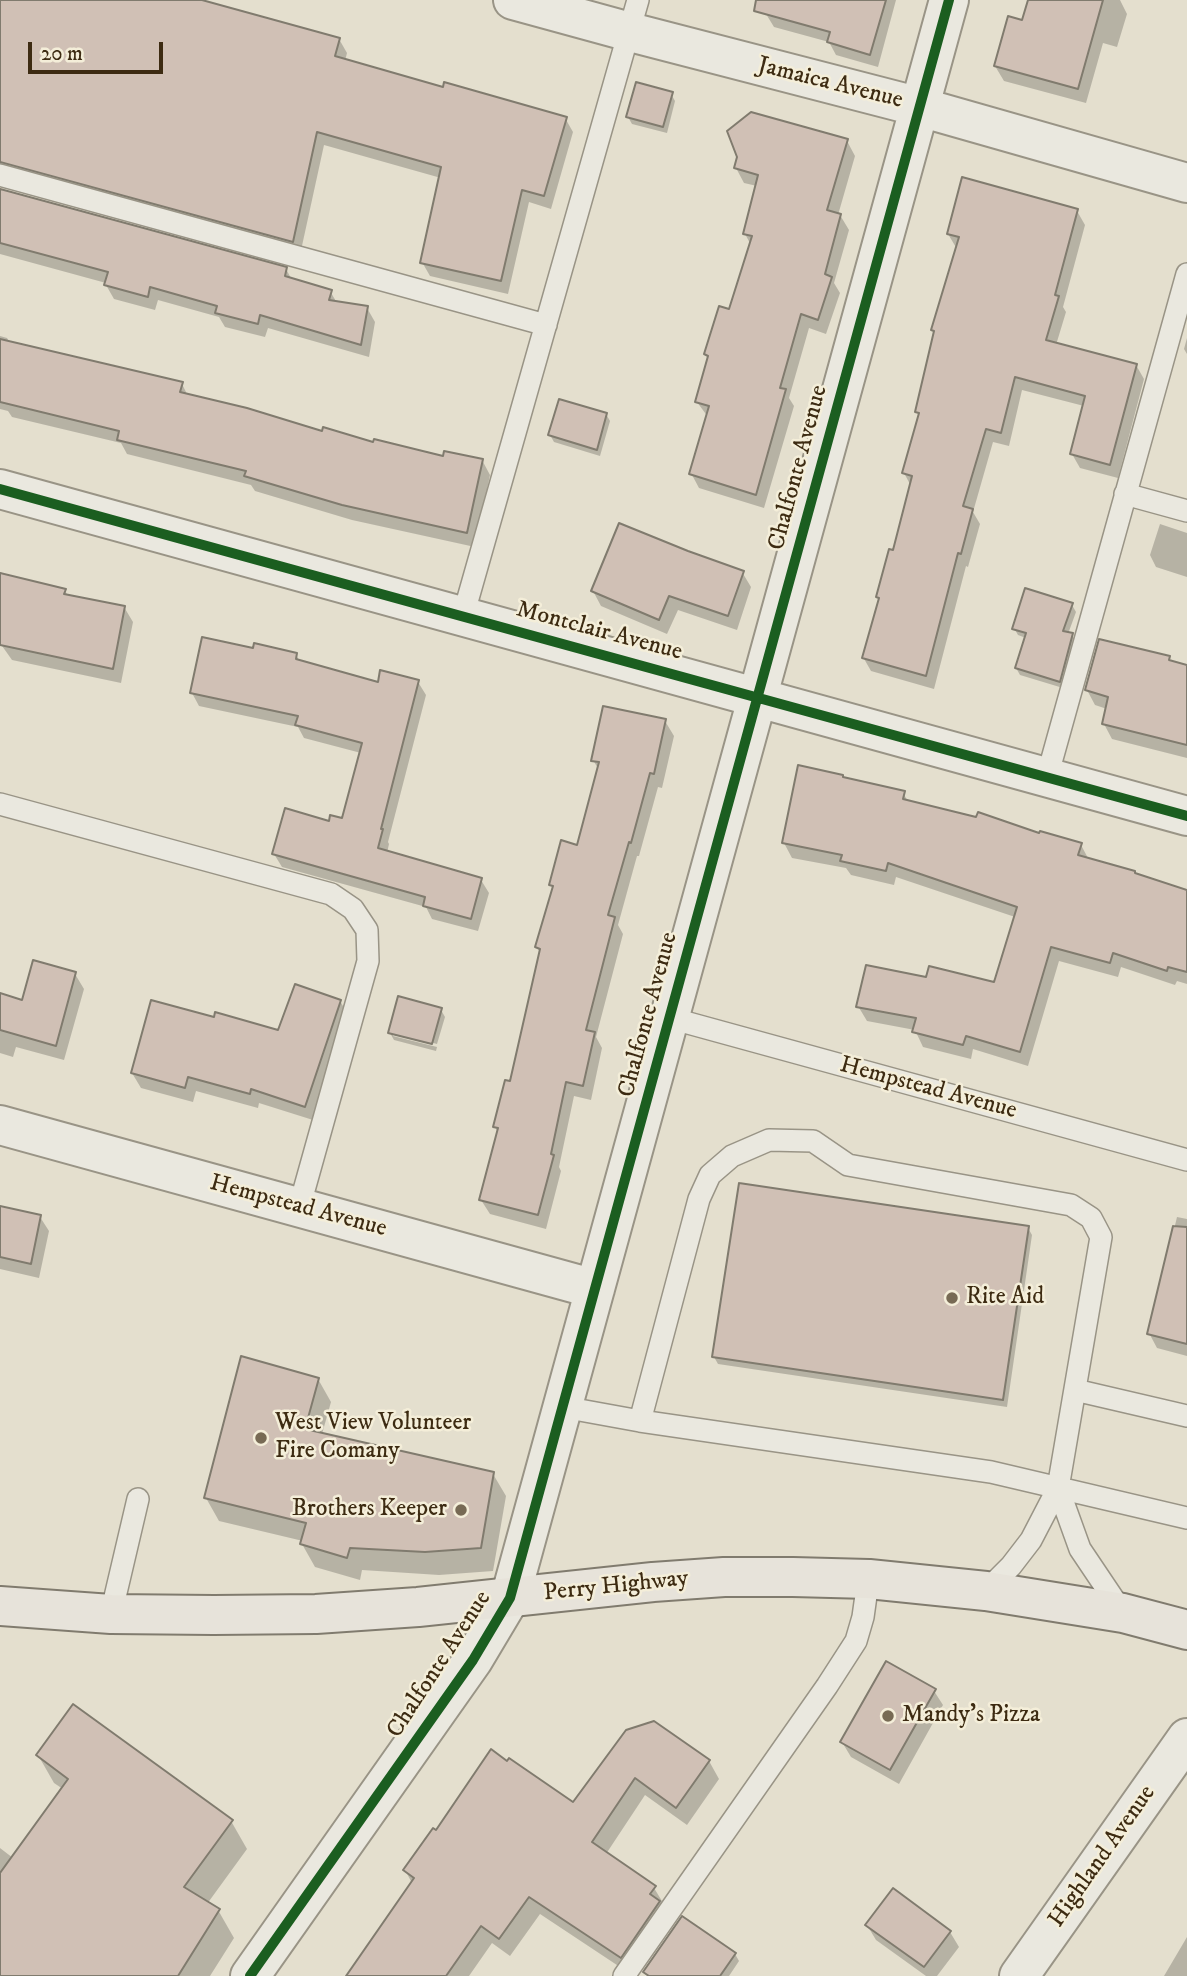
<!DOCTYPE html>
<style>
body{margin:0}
#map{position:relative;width:1187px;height:1976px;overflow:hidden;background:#e4dfce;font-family:"IM FELL DW Pica",serif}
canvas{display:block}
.scale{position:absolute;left:28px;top:42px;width:135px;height:32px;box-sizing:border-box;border:4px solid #3d2b12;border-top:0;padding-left:9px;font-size:21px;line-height:24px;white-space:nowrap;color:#3d2b12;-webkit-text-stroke:5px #f4eed9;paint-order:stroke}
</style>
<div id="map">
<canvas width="1187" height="1976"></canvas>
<div class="scale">20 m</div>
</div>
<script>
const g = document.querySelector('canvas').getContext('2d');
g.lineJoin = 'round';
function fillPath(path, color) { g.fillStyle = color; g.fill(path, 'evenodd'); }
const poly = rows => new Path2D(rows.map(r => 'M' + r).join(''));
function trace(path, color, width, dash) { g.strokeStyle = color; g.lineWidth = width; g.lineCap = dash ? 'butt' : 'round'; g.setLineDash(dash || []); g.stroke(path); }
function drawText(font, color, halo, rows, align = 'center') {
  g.font = font + ' "IM FELL DW Pica",serif'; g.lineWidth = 5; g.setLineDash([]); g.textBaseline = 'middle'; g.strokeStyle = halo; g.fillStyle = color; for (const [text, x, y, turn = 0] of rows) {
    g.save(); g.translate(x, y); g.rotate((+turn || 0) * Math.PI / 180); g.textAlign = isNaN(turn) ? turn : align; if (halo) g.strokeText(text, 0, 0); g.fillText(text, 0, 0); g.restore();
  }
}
fillPath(poly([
 [0,0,186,0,339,39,347,53,345,61,444,90,565,118,573,132,551,209,529,202,508,294,430,276,422,262,441,178,324,145,300,255,0,178],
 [770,0,896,0,878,67,836,55,829,42,774,27,766,14],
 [1029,0,1120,0,1127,14,1117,47,1103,43,1086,103,1004,81,995,66,1023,22],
 [671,94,675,101,667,133,632,124,628,117],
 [847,141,855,156,838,215,840,215,849,230,834,283,840,293,826,334,809,328,789,398,794,406,764,508,699,488,691,473,708,417,697,402,709,359,706,354,730,312,751,245,745,234,757,186,744,183,736,168],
 [0,190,286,269,292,280,330,291,337,303,367,308,375,322,369,357,268,328,265,337,225,327,219,317,158,300,155,310,114,299,106,285,106,283,0,254],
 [1077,211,1085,225,1063,307,1066,312,1056,345,1136,365,1144,379,1118,478,1080,468,1072,454,1084,406,1022,390,1009,446,993,442,973,512,980,524,968,567,966,566,934,689,871,671,863,657,880,600,878,597,895,553,911,486,904,473,920,416,917,412,935,334,933,329,957,249,948,234],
 [0,336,7,338,10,343,182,384,188,396,323,433,444,458,482,460,490,475,475,547,352,520,255,491,251,485,127,454,121,443,12,417,8,411,0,409],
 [1187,338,1187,354,1184,349],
 [606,414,610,421,600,456,554,442,550,435],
 [1160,524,1187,533,1187,577,1156,567,1150,555],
 [0,572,5,574,7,577,65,590,68,597,124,607,133,622,121,683,12,660,0,643],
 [742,572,751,587,737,630,678,610,667,634,601,606,593,591],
 [1072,605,1076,612,1068,634,1072,635,1076,642,1063,688,1020,675,1016,668,1026,638,1018,635,1014,628],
 [254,650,296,655,300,662,379,684,418,682,426,695,388,842,389,844,387,853,481,880,489,893,478,931,432,919,426,907,282,867,274,854,330,823,343,820,361,753,304,738,298,727,199,706,192,693],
 [1169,657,1172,663,1187,667,1187,758,1112,739,1104,724,1107,709,1095,705,1087,690],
 [665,721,674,736,662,788,658,787,639,856,637,856,618,925,623,934,596,1037,602,1048,591,1100,574,1096,559,1167,561,1171,546,1229,490,1214,481,1200,498,1132,495,1127,512,1083,541,954,537,947,554,889,551,885,578,847,599,770,593,760],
 [844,779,903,793,909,803,1081,845,1089,860,1187,892,1187,984,1177,981,1175,985,1121,967,1118,977,1059,961,1028,1066,973,1049,971,1059,923,1047,915,1030,867,1021,858,1006,927,979,995,984,1015,917,896,877,894,885,851,875,846,868,792,858,784,843],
 [75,974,84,989,64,1060,16,1047,13,1057,0,1053,0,994,23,1002],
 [340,1001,349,1016,313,1120,259,1103,258,1108,196,1091,193,1102,141,1088,132,1073,215,1019,279,1032],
 [441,1010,445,1017,437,1044,393,1032,393,1036,437,1047,436,1051,394,1040,390,1033],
 [0,1207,40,1217,49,1231,39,1278,0,1269],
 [1177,1217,1187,1219,1187,1356,1157,1348,1149,1333],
 [1028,1228,1032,1235,1007,1407,718,1364,714,1357],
 [318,1379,331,1402,322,1434,493,1474,506,1496,493,1571,439,1575,362,1570,360,1580,315,1567,302,1544,303,1541,219,1521,206,1498],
 [934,1691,943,1705,899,1784,851,1757,842,1742],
 [627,1731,709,1761,719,1779,687,1825,645,1795,606,1854,654,1888,665,1906,632,1975,540,1914,510,1956,492,1943,469,1976,349,1976,412,1883,405,1870,437,1832,573,1804],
 [38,1755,231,1821,247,1849,207,1904,218,1910,234,1938,210,1976,0,1976,0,1848,13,1858,63,1789,54,1783],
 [893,1890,950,1932,959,1947,937,1976,926,1976,876,1940,867,1925],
 [1187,1937,1187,1976,1164,1976],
 [735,1954,739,1961,729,1976,647,1976,645,1972]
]), '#0003');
const building = poly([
 [0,0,202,0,340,38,335,56,443,87,444,82,567,117,544,196,522,190,501,281,420,263,441,167,317,132,293,242,0,162,0,0],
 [756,0,886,0,870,55,827,42,830,32,754,11,756,0],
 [1028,0,1103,0,1078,89,994,66,1008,16,1022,20,1028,0],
 [636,82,673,92,663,127,626,117,636,82],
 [751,112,848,139,827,210,841,214,825,274,832,277,818,320,801,314,780,388,786,389,756,495,689,474,709,406,695,402,708,356,704,354,719,306,729,309,752,236,743,234,758,175,734,168,737,157,727,131,751,112],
 [962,177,1078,209,1055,295,1059,296,1046,340,1137,364,1110,465,1070,454,1085,396,1015,377,1001,433,986,429,963,506,973,509,961,554,958,553,926,676,862,658,879,598,876,597,889,549,893,550,912,476,902,473,919,413,915,412,934,331,931,330,959,237,947,234,962,177],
 [0,189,287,267,285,276,332,290,329,300,368,306,361,345,260,315,258,324,215,313,217,306,150,287,148,297,104,285,108,272,0,243,0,189],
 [0,339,183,382,180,392,247,408,322,431,323,427,373,442,374,439,443,456,444,451,483,459,467,533,342,505,244,476,246,471,117,440,119,431,0,402,0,339],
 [559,399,607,413,597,450,548,435,559,399],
 [619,523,688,551,744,571,728,616,669,596,659,620,591,591,619,523],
 [0,573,66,589,64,594,125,606,113,669,0,645,0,573],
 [1025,588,1073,603,1063,631,1073,633,1060,682,1015,668,1026,633,1012,629,1025,588],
 [202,637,253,648,254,643,297,653,296,659,378,682,380,670,419,680,381,829,383,829,378,848,482,878,471,919,423,906,425,897,272,854,285,808,329,821,330,815,342,818,362,743,295,725,298,716,190,693,202,637],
 [1099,639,1170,656,1169,660,1187,665,1187,745,1102,724,1108,697,1085,690,1099,639],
 [603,706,666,719,654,774,650,773,631,843,629,842,608,915,615,917,586,1030,595,1032,583,1086,566,1082,551,1154,554,1155,538,1215,479,1200,498,1128,493,1127,505,1080,510,1081,540,949,535,947,553,886,549,885,561,840,577,845,599,762,591,761,603,706],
 [798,765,843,775,843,777,905,791,903,799,976,817,978,812,1039,833,1040,831,1082,843,1078,855,1135,871,1135,873,1187,890,1187,972,1168,967,1167,971,1113,953,1110,963,1051,947,1020,1052,966,1036,963,1045,912,1032,916,1018,856,1007,866,965,926,977,929,966,994,982,1017,907,888,863,886,871,840,861,842,855,782,843,798,765],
 [33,960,76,972,56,1046,0,1030,0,993,22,1000,33,960],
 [295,984,341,1000,305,1107,251,1089,250,1094,188,1077,185,1088,131,1073,151,1000,214,1017,215,1012,278,1030,295,984],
 [398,996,442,1008,432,1044,388,1033,398,996],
 [739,1183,1029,1226,1003,1400,712,1357,739,1183],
 [0,1206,41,1215,31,1264,0,1257,0,1206],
 [1173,1226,1187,1227,1187,1344,1147,1334,1173,1226],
 [241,1356,319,1378,305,1429,494,1472,481,1548,425,1552,350,1548,347,1558,300,1544,306,1523,204,1498,241,1356],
 [886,1661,936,1689,890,1770,840,1742,886,1661],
 [73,1704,233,1820,184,1887,220,1909,178,1976,0,1976,0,1873,68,1779,36,1755,73,1704],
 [654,1721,710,1760,676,1808,635,1778,592,1842,656,1886,650,1894,660,1901,621,1958,529,1897,499,1939,481,1926,446,1976,346,1976,414,1878,403,1870,433,1828,436,1830,491,1749,507,1761,509,1758,573,1802,626,1730,654,1721],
 [893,1888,951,1931,924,1967,865,1925,893,1888],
 [682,1916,736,1953,720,1976,649,1976,643,1972,682,1916]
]);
fillPath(building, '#d0c0b5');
trace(building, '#807b6e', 2);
const lane = poly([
 [0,175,546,325],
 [1125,494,1187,511],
 [463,616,638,0],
 [1047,777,1187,274],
 [0,804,331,894,353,909,367,930,368,961,299,1208],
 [670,1018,1187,1160],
 [1075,1390,1187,1416],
 [563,1407,640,1421,991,1472,1187,1518],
 [640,1421,699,1199,710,1175,732,1156,769,1140,813,1141,848,1165,1071,1205,1091,1218,1101,1237,1058,1488,1031,1540,1011,1566,986,1591],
 [1058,1488,1080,1549,1123,1613],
 [111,1614,138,1499],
 [624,1976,827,1686,856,1641,863,1617,869,1574]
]);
const street = poly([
 [513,0,630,32,920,107,1187,183],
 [0,489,1187,816],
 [0,1125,595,1289],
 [250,1976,473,1660,510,1598,949,0],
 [1019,1976,1187,1738]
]);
const primary = poly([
 [0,1606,111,1614,214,1615,316,1614,418,1607,653,1582,724,1577,793,1577,869,1579,986,1591,1123,1613,1187,1630]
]);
trace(lane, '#999486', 24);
trace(street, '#999486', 42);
trace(primary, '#807b6e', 42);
trace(lane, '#eae8df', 21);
trace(street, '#eae8df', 38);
trace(primary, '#e7e3da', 38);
trace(poly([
 [0,489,1187,816],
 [250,1976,473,1660,510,1598,949,0]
]), '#1b5e20', 10);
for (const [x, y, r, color] of [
 [952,1298,7,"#776a54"],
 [261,1438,7,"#776a54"],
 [461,1510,7,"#776a54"],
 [888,1716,7,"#776a54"]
]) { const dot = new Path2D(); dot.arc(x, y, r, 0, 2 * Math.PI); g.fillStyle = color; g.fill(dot); trace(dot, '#f4eed9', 2.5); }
drawText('24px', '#3d2b12', '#f4eed9', [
 ["Jamaica Avenue",830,84,14],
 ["Chalfonte Avenue",799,468,-75],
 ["Montclair Avenue",599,632,15],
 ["Chalfonte Avenue",649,1015,-75],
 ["Hempstead Avenue",928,1089,15],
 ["Hempstead Avenue",298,1207,15],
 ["Perry Highway",616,1587,-6],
 ["Chalfonte Avenue",440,1665,-57],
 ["Highland Avenue",1103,1857,-55]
]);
drawText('24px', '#3d2b12', '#f4eed9', [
 ["Rite Aid",966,1298],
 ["West View Volunteer",275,1424],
 ["Fire Comany",275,1452],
 ["Brothers Keeper",447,1510,"right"],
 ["Mandy's Pizza",902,1716]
], 'left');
</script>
